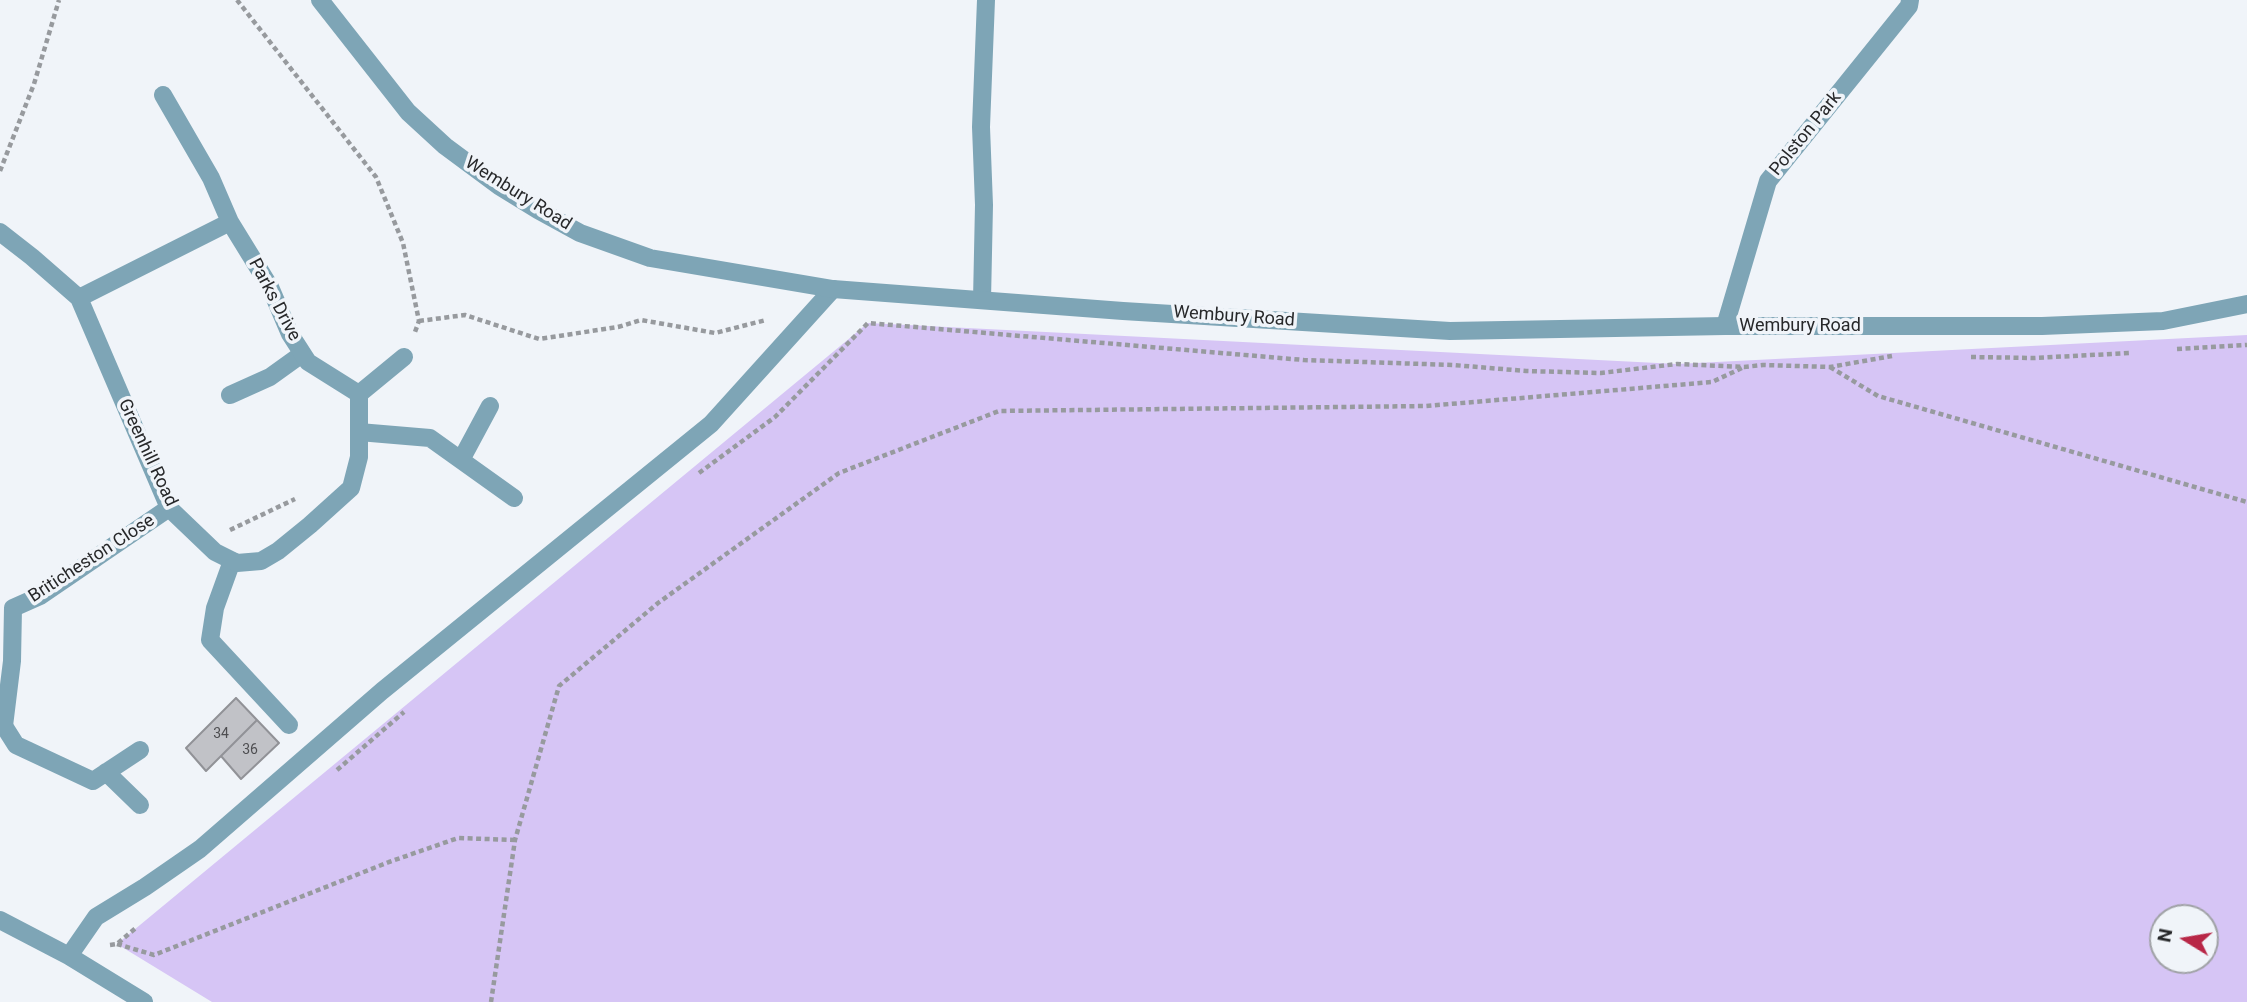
<!DOCTYPE html>
<style>
body{margin:0}
#map{position:relative;width:2247px;height:1002px;overflow:hidden;background:#f0f4f9;font-family:Roboto,sans-serif}
canvas{display:block}
.north{position:absolute;left:2149px;top:904px;width:70px;height:70px;box-sizing:border-box;background:#f0f4f9;border:2px solid #a0a2a6;border-radius:50%;rotate:281deg;font-size:19px;font-weight:700;line-height:28px;text-align:center;color:#27282a}
.north::after{content:'';display:block;margin:auto;width:24px;height:32px;background:#b82747;clip-path:polygon(50% 0,100% 100%,50% 72%,0 100%)}
</style>
<div id="map">
<canvas width="2247" height="1002"></canvas>
<div class="north">N</div>
</div>
<script>
const g = document.querySelector('canvas').getContext('2d');
g.lineJoin = 'round';
function fillPath(path, color) { g.fillStyle = color; g.fill(path, 'evenodd'); }
const poly = rows => new Path2D(rows.map(r => 'M' + r).join(''));
function trace(path, color, width, dash) { g.strokeStyle = color; g.lineWidth = width; g.lineCap = dash ? 'butt' : 'round'; g.setLineDash(dash || []); g.stroke(path); }
function drawText(font, color, halo, rows, align = 'center') {
  g.font = font + ' Roboto,sans-serif'; g.lineWidth = 7; g.setLineDash([]); g.textBaseline = 'middle'; g.strokeStyle = halo; g.fillStyle = color; for (const [text, x, y, turn = 0] of rows) {
    g.save(); g.translate(x, y); g.rotate((+turn || 0) * Math.PI / 180); g.textAlign = isNaN(turn) ? turn : align; if (halo) g.strokeText(text, 0, 0); g.fillText(text, 0, 0); g.restore();
  }
}
fillPath(poly([
 [868,323,1677,364,2247,335,2247,1002,212,1002,117,944],
 [2163,918,2205,918,2205,960,2163,960]
]), '#d6c5f5');
const building = poly([
 [236,698,257,720,206,771,186,748,236,698],
 [257,720,279,743,241,779,221,756,257,720]
]);
fillPath(building, '#c1c2c7');
trace(building, '#919297', 2);
trace(poly([
 [237,0,376,177,403,243,419,321,415,332],
 [0,171,34,84,59,0],
 [419,321,465,315,539,339,618,327,641,320,715,333,766,320],
 [2177,349,2247,345],
 [1971,357,2034,358,2130,353],
 [1830,367,1878,396,2247,502],
 [699,473,775,417,868,323,1304,360,1453,365,1526,371,1601,373,1677,364,1744,367,1763,365,1830,367,1892,356],
 [230,530,295,499],
 [337,770,404,712],
 [117,944,154,955,389,862,458,838,515,840],
 [110,945,117,944,137,927],
 [491,1002,515,840,559,686,658,603,839,473,999,411,1426,406,1712,382,1742,368]
]), '#979a9e', 4.5, [5, 3.5]);
trace(poly([
 [982,300,984,205,981,127,986,0],
 [230,395,270,377,302,354],
 [359,432,430,438,514,498],
 [461,460,490,406],
 [232,561,215,608,210,640,289,725],
 [4,726,16,745,93,781,140,750],
 [106,772,140,805]
]), '#7ea5b6', 18);
trace(poly([
 [163,95,211,178,230,222],
 [0,232,32,257,79,298,169,508,215,552,237,563,261,561,278,551,310,525,351,488,359,457,359,394,404,357],
 [79,298,230,222,270,287,290,334,308,362,359,394],
 [1725,326,1768,181,1909,6,1910,0],
 [4,726,12,661,13,608,40,596,169,508],
 [0,920,69,956,144,1002],
 [69,956,96,917,145,887,200,849,382,691,711,424,833,289]
]), '#7ea5b6', 18);
trace(poly([
 [320,0,408,112,445,146,499,186,538,210,580,233,650,258,833,289,1123,311,1450,331,1725,326,2042,326,2163,321,2247,304]
]), '#7ea5b6', 18);
drawText('14px', '#4e4e51', null, [
 ["34",221,734],
 ["36",250,750]
]);
drawText('18px', '#27282a', '#f0f4f9', [
 ["Polston Park",1806,134,-51],
 ["Wembury Road",518,194,32],
 ["Parks Drive",274,300,62],
 ["Wembury Road",1234,317,4],
 ["Wembury Road",1800,326],
 ["Greenhill Road",147,453,65],
 ["Briticheston Close",92,559,-33]
]);
</script>
